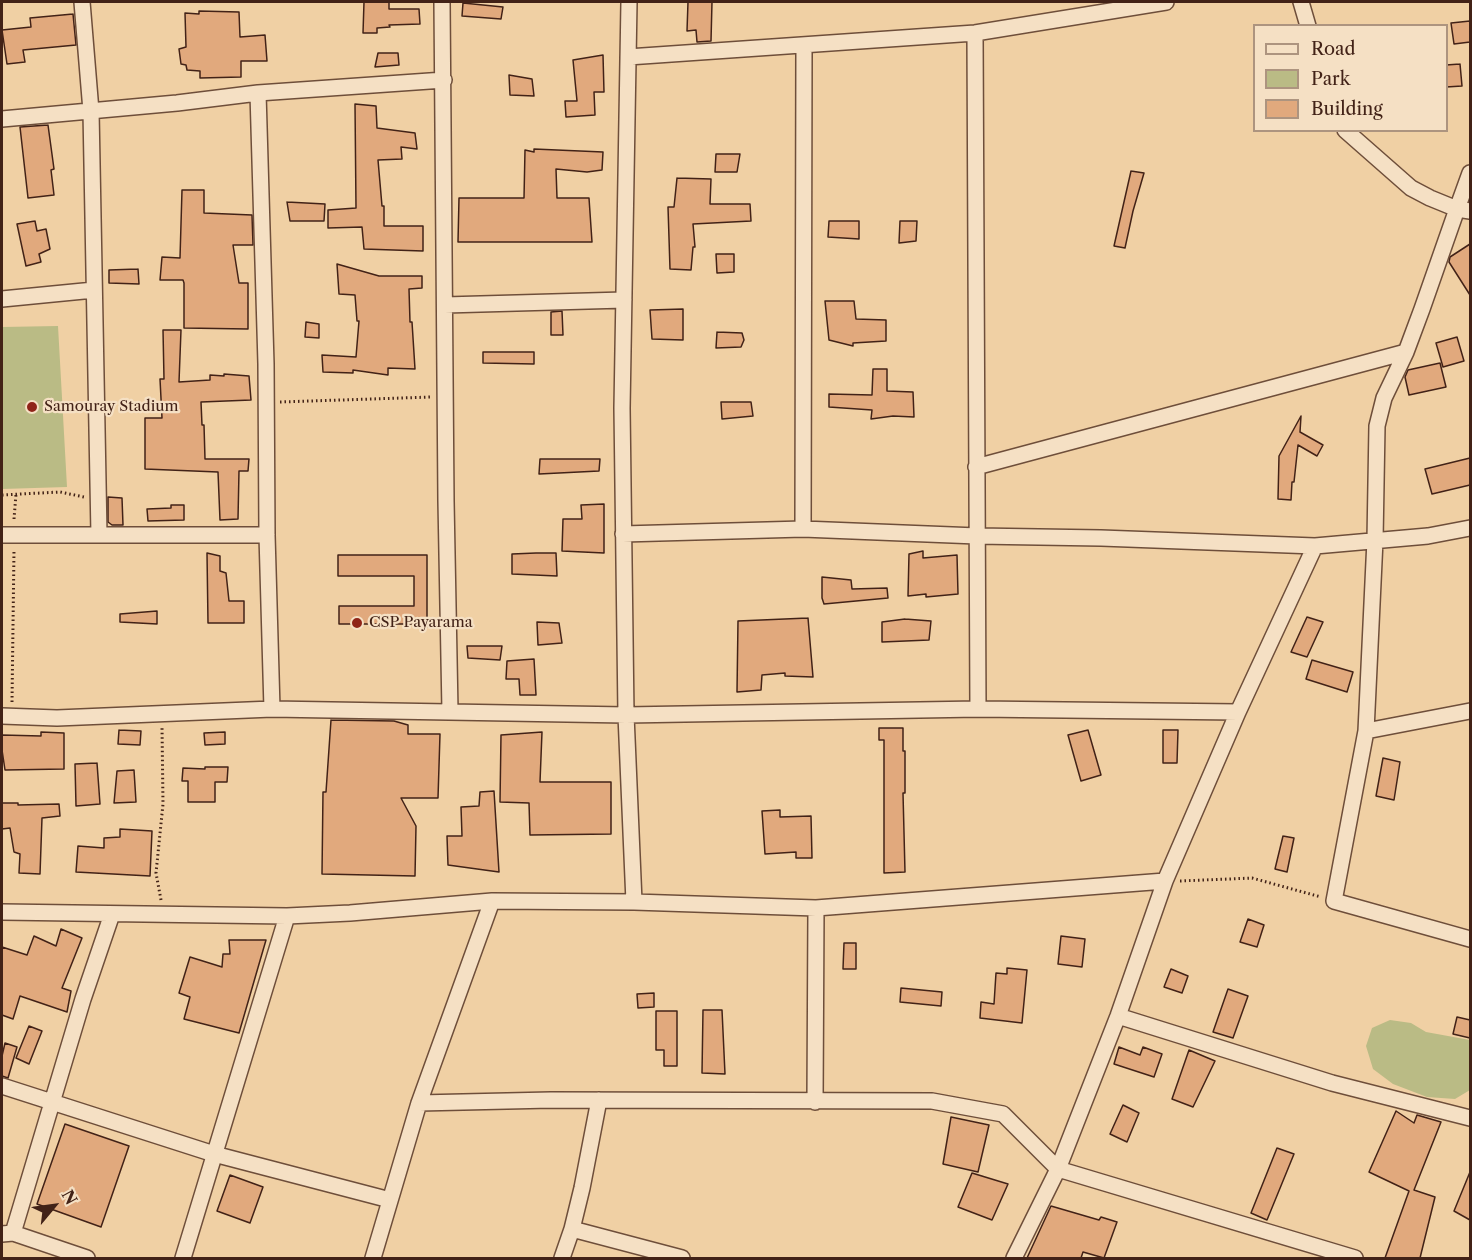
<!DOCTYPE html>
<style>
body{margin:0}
#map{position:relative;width:1472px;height:1260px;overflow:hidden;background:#f0d0a4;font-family:"Libre Caslon Text",serif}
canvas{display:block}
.frame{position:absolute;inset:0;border:3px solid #422217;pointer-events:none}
.legend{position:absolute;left:1253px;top:24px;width:195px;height:108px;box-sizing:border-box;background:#f5e0c4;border:2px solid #ad947f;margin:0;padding:8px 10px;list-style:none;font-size:18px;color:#422217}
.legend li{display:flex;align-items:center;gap:12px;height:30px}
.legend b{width:30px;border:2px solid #ad947f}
.north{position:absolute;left:24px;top:1176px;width:60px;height:60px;-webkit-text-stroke:4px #f5e0c4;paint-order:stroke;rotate:61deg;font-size:16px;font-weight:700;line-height:24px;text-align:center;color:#422217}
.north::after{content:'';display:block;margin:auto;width:21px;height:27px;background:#422217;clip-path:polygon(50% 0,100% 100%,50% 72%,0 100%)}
</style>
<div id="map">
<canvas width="1472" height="1260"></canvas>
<div class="frame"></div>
<ul class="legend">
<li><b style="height:8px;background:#f5e0c4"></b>Road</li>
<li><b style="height:16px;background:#babb85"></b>Park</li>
<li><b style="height:16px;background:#e1a97d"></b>Building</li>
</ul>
<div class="north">N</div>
</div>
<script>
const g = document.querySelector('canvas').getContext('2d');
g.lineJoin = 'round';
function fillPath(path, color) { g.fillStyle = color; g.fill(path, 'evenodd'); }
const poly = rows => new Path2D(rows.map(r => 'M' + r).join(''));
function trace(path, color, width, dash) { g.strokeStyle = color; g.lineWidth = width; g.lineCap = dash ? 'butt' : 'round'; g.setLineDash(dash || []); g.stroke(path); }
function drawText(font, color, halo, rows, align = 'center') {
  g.font = font + ' "Libre Caslon Text",serif'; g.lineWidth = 4.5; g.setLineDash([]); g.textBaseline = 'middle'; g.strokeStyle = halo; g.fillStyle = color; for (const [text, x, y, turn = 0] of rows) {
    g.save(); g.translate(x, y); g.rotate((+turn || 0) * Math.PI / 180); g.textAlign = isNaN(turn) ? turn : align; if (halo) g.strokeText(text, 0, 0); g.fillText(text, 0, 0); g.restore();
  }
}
fillPath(poly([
 [58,326,67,487,2,489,2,327],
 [1390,1020,1411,1023,1426,1032,1470,1040,1470,1090,1455,1099,1427,1097,1393,1084,1373,1069,1366,1046,1372,1028]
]), '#babb85');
const building = poly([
 [364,2,389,2,389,9,419,9,420,24,389,25,390,27,377,28,377,33,363,33,364,2],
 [688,2,712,2,711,41,697,42,696,30,687,31,688,2],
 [463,3,503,7,501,19,462,16,463,3],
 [199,11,239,12,240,37,265,35,267,61,241,61,241,77,200,78,200,71,187,70,186,65,181,64,179,49,186,47,185,13,199,14,199,11],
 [73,14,76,45,23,50,25,62,7,64,2,30,31,27,30,18,73,14],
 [1470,21,1470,42,1454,44,1451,23,1470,21],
 [378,53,398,53,399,65,375,67,378,53],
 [603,55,604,92,594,92,595,115,566,117,565,101,577,101,573,60,603,55],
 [1460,64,1462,86,1446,87,1446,65,1460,64],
 [509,75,532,79,534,96,510,95,509,75],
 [355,104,376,106,377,128,415,133,417,149,401,147,402,159,378,160,382,206,384,206,384,226,423,226,423,251,364,249,362,227,328,228,328,210,356,208,355,104],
 [48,125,54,169,51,170,54,195,28,198,20,127,48,125],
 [534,149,603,152,602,170,587,172,556,169,557,198,589,198,592,242,458,242,459,198,524,198,525,150,534,152,534,149],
 [716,154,740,154,737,172,715,172,716,154],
 [1131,171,1144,173,1133,211,1125,248,1114,246,1131,171],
 [677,178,711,179,710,204,750,204,751,221,693,224,695,247,693,247,691,270,670,269,668,207,674,207,677,178],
 [182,190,204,190,204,213,252,215,253,245,233,245,239,283,248,283,248,329,184,328,184,283,183,280,160,280,162,257,180,258,182,190],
 [287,202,325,204,324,221,290,221,287,202],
 [35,221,37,231,46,229,50,249,39,254,41,262,26,266,17,224,35,221],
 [829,221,859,221,859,239,828,237,829,221],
 [900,221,917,221,916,241,899,243,900,221],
 [1470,244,1470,295,1449,262,1450,257,1470,244],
 [716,254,734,254,734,272,717,273,716,254],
 [337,264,379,276,422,276,422,288,409,289,410,322,412,322,415,369,388,368,388,375,353,370,353,373,323,372,322,355,356,357,359,321,357,321,355,295,339,294,337,264],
 [138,269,139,284,109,283,109,270,138,269],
 [825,301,854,301,856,319,886,320,886,341,853,343,853,346,829,340,825,301],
 [683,309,683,340,652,339,650,310,683,309],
 [562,311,563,335,551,335,551,312,562,311],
 [306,322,319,324,319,338,305,337,306,322],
 [163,330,181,330,179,382,210,380,210,375,224,376,224,374,249,376,251,400,201,402,202,425,204,425,205,459,249,459,248,471,239,471,238,519,220,520,218,472,145,469,145,418,162,418,160,379,164,379,163,330],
 [717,332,742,333,744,340,741,347,716,348,717,332],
 [1457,337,1464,361,1443,367,1436,343,1457,337],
 [483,352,534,352,534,364,483,363,483,352],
 [1440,363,1446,387,1409,395,1405,377,1408,370,1440,363],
 [873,369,887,369,887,391,913,392,914,417,893,416,871,419,872,410,829,407,829,394,872,395,873,369],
 [721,402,751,402,753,416,722,419,721,402],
 [1301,416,1300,432,1323,445,1317,456,1298,445,1294,482,1292,482,1291,500,1278,499,1279,456,1301,416],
 [1470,458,1470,485,1432,494,1425,469,1470,458],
 [540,459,600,459,599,471,539,474,540,459],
 [108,497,122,498,123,525,112,525,108,522,108,497],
 [604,504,604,553,562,551,563,519,582,519,581,505,604,504],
 [171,505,184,505,184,520,148,521,147,509,171,508,171,505],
 [923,551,923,558,957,555,958,594,926,597,926,594,908,596,909,554,923,551],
 [207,553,220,556,220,571,226,573,229,601,244,601,244,623,208,623,207,553],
 [536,553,556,553,557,576,512,574,512,554,536,553],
 [338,555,427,555,427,627,414,627,414,624,339,624,339,606,414,606,414,576,338,576,338,555],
 [822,577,851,580,852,589,887,588,888,598,824,604,822,598,822,577],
 [157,611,157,624,120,622,120,614,157,611],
 [1307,617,1323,622,1307,657,1291,652,1307,617],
 [808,618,813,677,785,676,785,673,762,675,761,690,737,692,738,621,808,618],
 [905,619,931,621,929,640,882,642,882,622,905,619],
 [537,622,559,623,562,643,538,645,537,622],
 [467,646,502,646,500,660,468,658,467,646],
 [534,659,536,695,520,695,519,679,506,679,507,661,534,659],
 [1312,660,1353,672,1347,692,1306,679,1312,660],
 [331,720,394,721,408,725,408,734,440,734,438,798,401,798,416,826,415,876,322,874,323,792,326,792,331,720],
 [879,728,903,728,903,751,905,751,905,793,903,793,905,872,884,873,884,740,879,740,879,728],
 [119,730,141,731,140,745,118,744,119,730],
 [1088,730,1101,775,1081,781,1068,735,1088,730],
 [1163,730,1178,730,1177,763,1163,763,1163,730],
 [41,732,64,733,64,769,5,770,2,750,2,735,41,736,41,732],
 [225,732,225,744,205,745,204,733,225,732],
 [542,732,540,782,611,782,611,834,530,835,529,803,500,802,501,735,542,732],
 [1383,758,1400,762,1394,800,1376,796,1383,758],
 [97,763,100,804,76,806,75,764,97,763],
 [205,767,228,767,227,782,215,782,215,802,188,802,188,781,182,781,183,768,205,769,205,767],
 [134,770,136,802,114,803,117,771,134,770],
 [494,791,499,872,448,865,447,836,462,836,461,807,479,806,480,792,494,791],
 [2,803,18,803,18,805,59,804,60,816,42,818,40,874,19,873,20,854,14,852,10,828,2,829,2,803],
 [780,810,780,817,811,816,812,858,796,858,796,852,765,854,762,811,780,810],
 [120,829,152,831,150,876,76,872,78,846,104,848,104,838,120,837,120,829],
 [1283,836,1294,838,1287,872,1275,869,1283,836],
 [1248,919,1264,925,1257,947,1240,942,1248,919],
 [61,929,82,938,62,988,71,991,67,1012,20,996,13,1019,2,1015,2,947,27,955,34,936,56,946,61,929],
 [1061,936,1085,939,1082,967,1058,964,1061,936],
 [229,940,266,940,239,1033,184,1019,190,997,179,993,190,957,222,967,223,954,230,954,229,940],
 [844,943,856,943,856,969,843,969,844,943],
 [1007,968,1027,970,1022,1023,980,1018,981,1002,994,1004,996,973,1007,974,1007,968],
 [1171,969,1188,976,1182,993,1164,987,1171,969],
 [901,988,942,992,941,1006,900,1002,901,988],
 [1228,989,1248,996,1233,1038,1213,1032,1228,989],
 [654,993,654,1007,638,1008,637,994,654,993],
 [703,1010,722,1010,725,1074,702,1073,703,1010],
 [656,1011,677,1011,677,1066,664,1066,664,1050,656,1050,656,1011],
 [1457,1017,1470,1020,1470,1038,1453,1034,1457,1017],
 [29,1026,42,1031,29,1064,16,1058,29,1026],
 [5,1043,17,1047,8,1078,2,1076,2,1056,5,1043],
 [1119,1047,1140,1055,1143,1047,1162,1054,1154,1077,1114,1064,1119,1047],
 [1189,1050,1215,1061,1193,1107,1172,1099,1189,1050],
 [1123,1105,1139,1113,1127,1142,1110,1134,1123,1105],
 [1396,1111,1414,1123,1417,1115,1441,1122,1414,1190,1435,1197,1420,1258,1385,1258,1409,1191,1369,1172,1396,1111],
 [951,1117,989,1125,978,1172,943,1164,951,1117],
 [65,1124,129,1146,101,1227,37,1204,65,1124],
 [1277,1148,1294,1154,1267,1220,1251,1213,1277,1148],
 [1470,1172,1470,1220,1454,1211,1470,1172],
 [972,1173,1008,1184,992,1220,958,1207,972,1173],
 [230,1175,263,1187,250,1223,217,1211,230,1175],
 [1051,1206,1099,1220,1101,1217,1117,1222,1104,1258,1083,1252,1081,1258,1027,1258,1051,1206]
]);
fillPath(building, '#e1a97d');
trace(building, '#422217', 1.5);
const minor = poly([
 [82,2,91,111,99,535],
 [442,2,446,501,450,711],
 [629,2,622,408,626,715,634,902],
 [1301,2,1308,26],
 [975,33,978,709],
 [628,57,975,33,1166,2],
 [258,93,266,364,267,535,272,709],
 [2,119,177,103,258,93,444,80],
 [1345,130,1411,188,1430,198,1457,209,1422,309,1406,352,1384,398,1377,426,1375,540,1366,731,1334,901,1470,939],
 [1470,173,1457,209,1470,211],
 [2,299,94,290],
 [445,305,624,300],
 [976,467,1406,352],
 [803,529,804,45],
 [623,534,803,529,977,536,1101,538,1315,546,1428,536,1470,528],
 [2,535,267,535],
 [2,716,57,718,272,709,626,715,978,709,1238,712],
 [1366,731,1470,711],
 [2,912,287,916,350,913,492,901,634,902,816,908,1165,881],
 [1118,1016,1332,1083,1470,1118],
 [2,1086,214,1154,390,1200],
 [815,1102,816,908],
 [419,1103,551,1100,932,1101,1003,1114,1058,1169,1355,1258],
 [572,1229,682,1258],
 [13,1233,87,1258],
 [2,1234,13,1233,83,999,112,914],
 [183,1258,287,916],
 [373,1258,419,1103,492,901],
 [562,1258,572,1229,582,1188,599,1100],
 [1014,1258,1058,1169,1118,1016,1165,881,1238,712,1315,546]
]);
trace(minor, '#6e4e3a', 18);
trace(poly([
 [280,402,432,397],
 [2,495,60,492,84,497],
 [14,519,16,494],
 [12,702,14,550],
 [1180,881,1252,878,1321,897],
 [161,900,156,873,163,804,162,727]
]), '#422217', 3, [1.5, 3]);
trace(minor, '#f5e0c4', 15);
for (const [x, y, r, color] of [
 [32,407,6,"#8f2418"],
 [357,623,6,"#8f2418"]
]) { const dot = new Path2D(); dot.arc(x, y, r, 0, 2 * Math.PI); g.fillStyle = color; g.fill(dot); trace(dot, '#f5e0c4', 2); }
drawText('15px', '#422217', '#f5e0c4', [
 ["Samouray Stadium",44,407],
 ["CSP Payarama",369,623]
], 'left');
</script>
